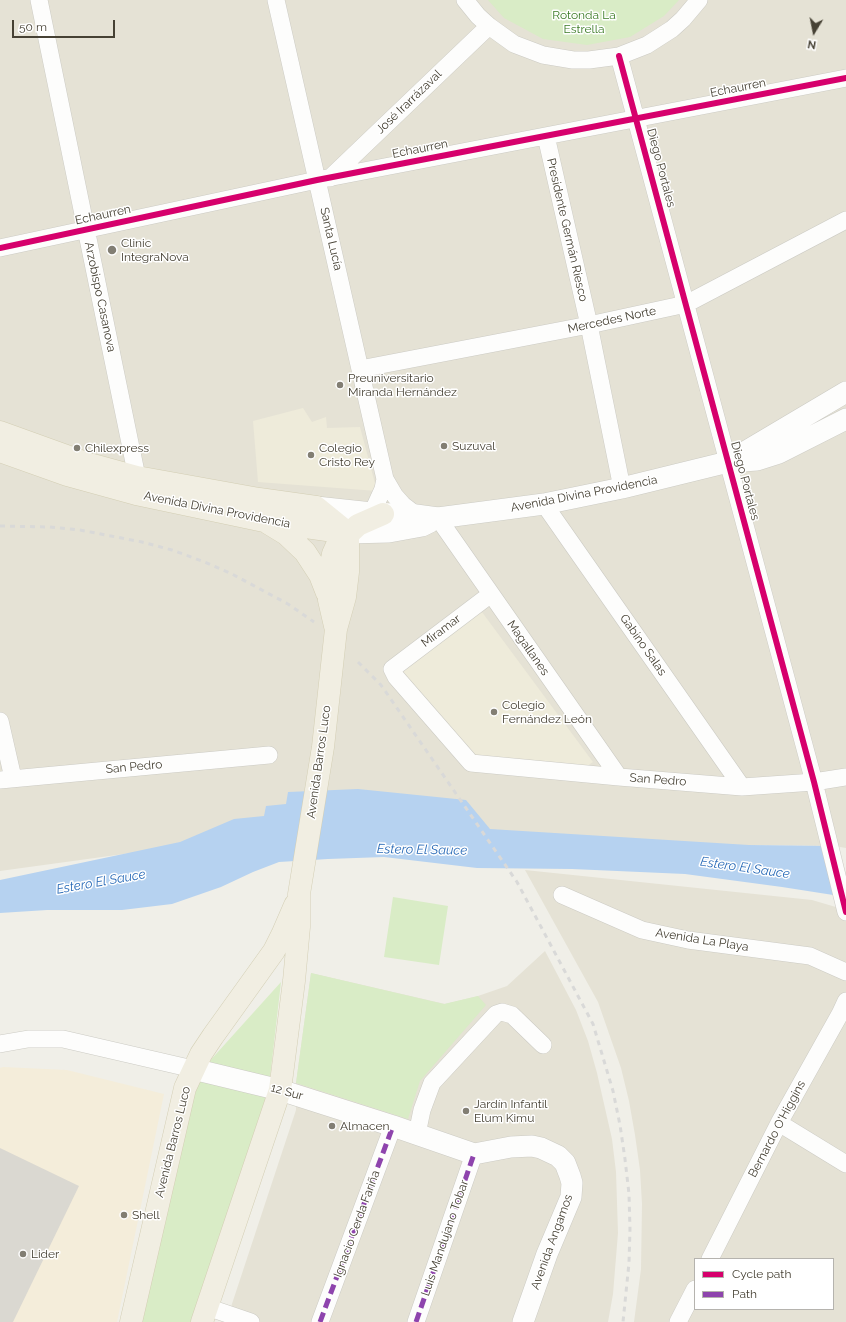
<!DOCTYPE html>
<meta charset="utf-8">
<style>
body{margin:0}
#map{position:relative;width:846px;height:1322px;overflow:hidden;background:#f0efe8;font-family:Raleway,sans-serif}
canvas{display:block}
.legend{position:absolute;left:694px;top:1258px;width:140px;height:52px;box-sizing:border-box;background:#fff;border:1px solid #b5b3ae;margin:0;padding:5px 7px;list-style:none;font-size:12px;color:#464134}
.legend li{display:flex;align-items:center;gap:8px;height:20px}
.legend b{width:20px;border:1px solid #b5b3ae}
.north{position:absolute;left:794px;top:12px;width:40px;height:40px;-webkit-text-stroke:3px #fff;paint-order:stroke;rotate:190deg;font-size:11px;font-weight:700;line-height:16px;text-align:center;color:#464134}
.north::after{content:'';display:block;margin:auto;width:14px;height:18px;background:#464134;clip-path:polygon(50% 0,100% 100%,50% 72%,0 100%)}
.scale{position:absolute;left:12px;top:20px;width:103px;height:18px;box-sizing:border-box;border:2px solid #464134;border-top:0;padding-left:5px;font-size:12px;line-height:14px;white-space:nowrap;color:#464134;-webkit-text-stroke:3px #fff;paint-order:stroke}
</style>
<div id="map">
<canvas width="846" height="1322"></canvas>
<ul class="legend">
<li><b style="height:5px;background:#d6006c"></b>Cycle path</li>
<li><b style="height:5px;background:#8e44ad"></b>Path</li>
</ul>
<div class="north">N</div>
<div class="scale">50 m</div>
</div>
<script>
const g = document.querySelector('canvas').getContext('2d');
g.lineJoin = 'round';
function fillPath(path, color) { g.fillStyle = color; g.fill(path, 'evenodd'); }
const poly = rows => new Path2D(rows.map(r => 'M' + r).join(''));
function trace(path, color, width, dash) { g.strokeStyle = color; g.lineWidth = width; g.lineCap = dash ? 'butt' : 'round'; g.setLineDash(dash || []); g.stroke(path); }
function drawText(font, color, halo, rows, align = 'center') {
  g.font = font + ' Raleway,sans-serif'; g.lineWidth = 3; g.setLineDash([]); g.textBaseline = 'middle'; g.strokeStyle = halo; g.fillStyle = color; for (const [text, x, y, turn = 0] of rows) {
    g.save(); g.translate(x, y); g.rotate((+turn || 0) * Math.PI / 180); g.textAlign = isNaN(turn) ? turn : align; if (halo) g.strokeText(text, 0, 0); g.fillText(text, 0, 0); g.restore();
  }
}
fillPath(poly([
 [0,0,846,0,846,848,834,846,749,845,175,847,0,871],
 [525,870,812,900,846,910,846,1322,634,1322,641,1269,642,1204,640,1170,635,1135,629,1101,621,1068,598,1002],
 [695,1259,833,1259,833,1309,695,1309],
 [545,951,576,1010,588,1041,597,1073,612,1139,616,1172,618,1233,613,1294,608,1322,226,1322,296,1110,296,1083,311,973,445,1004,478,996,507,986]
]), '#e5e2d5');
fillPath(poly([
 [3,1067,67,1070,164,1094,117,1322,0,1322,0,1068]
]), '#f4edda');
fillPath(poly([
 [303,408,312,422,326,417,327,428,360,427,377,491,258,482,253,421],
 [479,608,593,762,583,769,473,755,392,669]
]), '#eeebda');
fillPath(poly([
 [488,0,679,0,664,16,630,37,587,45,543,39,504,18],
 [393,897,448,906,439,965,384,957],
 [311,973,444,1004,478,996,486,1005,420,1081,408,1119,296,1083],
 [281,982,268,1095,192,1322,140,1322,191,1099,207,1064]
]), '#d9ecc6');
fillPath(poly([
 [358,789,466,800,490,829,749,845,834,846,846,897,782,887,685,874,572,869,477,868,384,857,328,859,279,862,253,872,221,887,172,904,122,910,47,910,0,913,0,880,180,842,234,819,264,816,266,806,286,804,288,792]
]), '#b6d2f0');
fillPath(poly([
 [0,1148,79,1186,13,1322,0,1322]
]), '#dad8d1');
const minor = poly([
 [39,0,137,477],
 [276,0,385,479,395,496,403,505,416,515],
 [465,0,478,16,489,26,514,44,543,55,573,60,589,60,619,56,647,45,672,29,683,19,699,0],
 [619,56,814,782,846,912],
 [546,136,589,325,622,488],
 [330,178,489,26],
 [0,248,317,180,846,78],
 [360,369,589,325,686,304,846,220],
 [544,504,742,787],
 [372,513,383,489,385,479],
 [438,518,619,777],
 [491,594,392,669,396,677,471,763,619,777,742,787,814,782,846,777],
 [0,721,13,778],
 [0,780,269,755],
 [562,895,642,930,688,940,810,956,846,972],
 [0,1044,28,1039,63,1039,193,1069],
 [779,1123,846,1164],
 [417,1134,422,1110,432,1083,496,1014,502,1012,512,1015,543,1045],
 [710,1259,779,1123,840,1014,846,1001],
 [207,1307,251,1322],
 [320,1322,393,1126],
 [416,1322,474,1154],
 [678,1322,695,1289]
]);
const tertiary = poly([
 [733,459,846,392],
 [316,507,372,513,416,515,438,518,544,504,622,488,728,462,757,460,779,453,846,419],
 [348,533,389,532,422,526,430,522],
 [193,1069,280,1090,393,1126,474,1154,511,1147,532,1146,541,1148,558,1156,565,1163,570,1176,572,1183,571,1197,547,1254,523,1322]
]);
const primary = poly([
 [0,432,86,463,137,477,259,499,316,507,348,533],
 [0,451,67,475,136,494,264,521,348,533],
 [268,523,286,534,305,552,320,575,327,593],
 [335,626,329,600,330,569,333,554,337,545,358,525,383,514],
 [131,1322,185,1088,201,1054,213,1036,274,951,282,935,295,905],
 [202,1322,280,1090,294,981,299,927,299,894,323,747,336,629,345,597,348,572,348,533]
]);
trace(minor, '#cccbc4', 18);
trace(tertiary, '#cccbc4', 22);
trace(primary, '#d3ceb4', 23);
trace(minor, '#fdfdfc', 17);
trace(tertiary, '#fdfdfc', 21);
trace(primary, '#f1eee2', 22);
trace(poly([
 [0,526,49,527,80,530,142,542,172,550,202,561,232,574,288,604,314,622],
 [358,662,381,685,517,882,593,1024,613,1091,620,1125,625,1159,629,1194,630,1229,629,1263,623,1322]
]), '#d9d9d8', 3, [5, 5]);
trace(poly([
 [320,1322,393,1126],
 [416,1322,474,1154]
]), '#8e44ad', 5, [10, 5]);
trace(poly([
 [619,56,814,782,846,912],
 [0,248,317,180,846,78]
]), '#d6006c', 6);
for (const [x, y, r, color] of [
 [112,250,5,"#827e73"],
 [340,385,4,"#827e73"],
 [444,446,4,"#827e73"],
 [77,448,4,"#827e73"],
 [311,455,4,"#827e73"],
 [494,712,4,"#827e73"],
 [466,1111,4,"#827e73"],
 [332,1126,4,"#827e73"],
 [124,1215,4,"#827e73"],
 [23,1254,4,"#827e73"]
]) { const dot = new Path2D(); dot.arc(x, y, r, 0, 2 * Math.PI); g.fillStyle = color; g.fill(dot); trace(dot, '#fff', 1.5); }
drawText('12px', '#3b7b25', '#fff', [
 ["Rotonda La",584,15],
 ["Estrella",584,29]
]);
drawText('12px', '#464134', '#fff', [
 ["Echaurren",738,88,-11],
 ["José Irarrázaval",409,102,-44],
 ["Echaurren",420,149,-11],
 ["Diego Portales",661,168,75],
 ["Echaurren",103,215,-12],
 ["Presidente Germán Riesco",567,230,77],
 ["Santa Lucía",331,239,77],
 ["Arzobispo Casanova",100,297,78],
 ["Mercedes Norte",612,320,-12],
 ["Diego Portales",745,481,75],
 ["Avenida Divina Providencia",584,494,-11],
 ["Avenida Divina Providencia",217,510,11],
 ["Miramar",441,631,-37],
 ["Gabino Salas",643,645,55],
 ["Magallanes",528,648,55],
 ["Avenida Barros Luco",319,762,-82],
 ["San Pedro",134,767,-5],
 ["San Pedro",658,780,4],
 ["Avenida La Playa",702,940,9],
 ["12 Sur",287,1092,16],
 ["Bernardo O'Higgins",777,1129,-62],
 ["Avenida Barros Luco",173,1142,-76],
 ["Ignacio Cerda Fariña",357,1224,-70],
 ["Luis Mandujano Tobar",445,1238,-71],
 ["Avenida Angamos",552,1242,-70]
]);
drawText('12px', '#464134', '#fff', [
 ["Clinic",121,243],
 ["IntegraNova",121,257],
 ["Preuniversitario",348,378],
 ["Miranda Hernández",348,392],
 ["Suzuval",452,446],
 ["Chilexpress",85,448],
 ["Colegio",319,448],
 ["Cristo Rey",319,462],
 ["Colegio",502,705],
 ["Fernández León",502,719],
 ["Jardín Infantil",474,1104],
 ["Elum Kimu",474,1118],
 ["Almacen",340,1126],
 ["Shell",132,1215],
 ["Lider",31,1254]
], 'left');
drawText('italic 13px', '#286ab7', '#fff', [
 ["Estero El Sauce",422,850,1],
 ["Estero El Sauce",745,868,8],
 ["Estero El Sauce",101,882,-10]
]);
</script>
